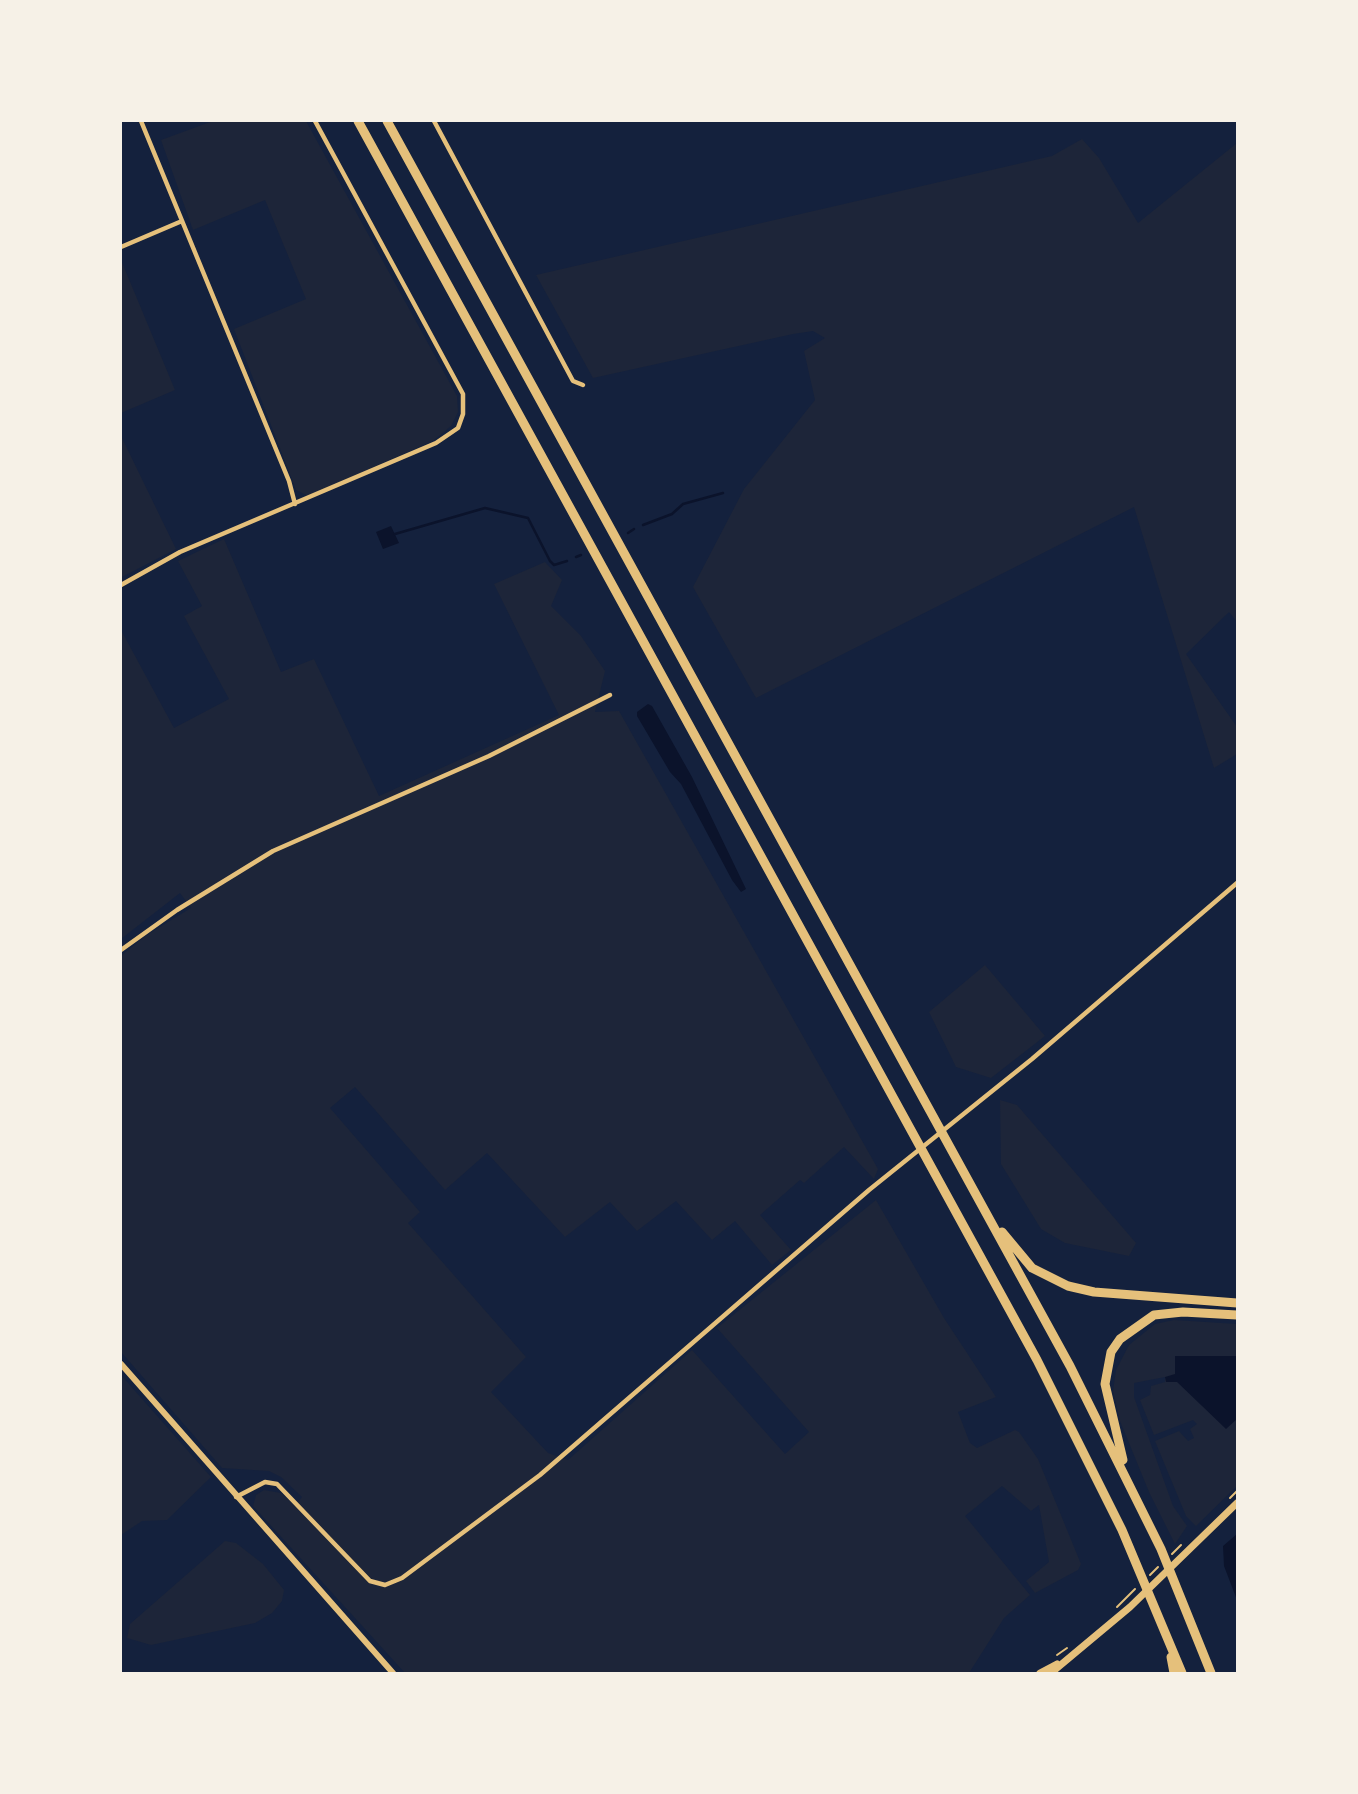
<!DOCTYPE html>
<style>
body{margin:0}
#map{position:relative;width:1358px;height:1794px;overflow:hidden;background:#14213d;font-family:"Golos Text",sans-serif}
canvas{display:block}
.frame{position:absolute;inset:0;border:122px solid #f6f1e7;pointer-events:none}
</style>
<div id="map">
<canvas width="1358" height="1794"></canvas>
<div class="frame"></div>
</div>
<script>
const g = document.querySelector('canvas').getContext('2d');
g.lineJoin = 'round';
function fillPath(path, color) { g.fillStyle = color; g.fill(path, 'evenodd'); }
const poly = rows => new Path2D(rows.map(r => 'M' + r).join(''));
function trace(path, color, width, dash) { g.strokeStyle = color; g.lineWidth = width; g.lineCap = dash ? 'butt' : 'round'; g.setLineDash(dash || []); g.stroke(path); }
fillPath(poly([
 [213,121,306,121,457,396,458,412,451,426,433,441,308,496,296,490,234,329,306,299,265,200,193,230,161,140],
 [1082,139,1099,158,1138,223,1237,143,1237,622,1229,612,1186,654,1237,727,1237,754,1214,768,1134,507,756,698,693,587,744,489,815,400,804,351,825,338,813,331,793,334,593,378,536,275,1052,156],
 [121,260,175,390,121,413],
 [121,436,176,549,122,577,121,576],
 [224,539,281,672,314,659,379,796,559,715,494,584,545,562,562,580,551,606,581,636,605,671,595,712,619,711,878,1169,874,1179,844,1147,804,1183,800,1180,760,1215,791,1250,772,1265,735,1221,712,1240,676,1201,637,1231,610,1202,565,1237,487,1153,445,1190,355,1087,330,1108,420,1212,408,1223,526,1357,491,1392,548,1453,568,1460,692,1350,785,1454,809,1432,717,1328,876,1200,944,1318,996,1397,958,1412,970,1443,977,1448,1015,1430,1019,1432,1038,1459,1081,1564,1078,1570,1035,1593,1026,1581,1049,1562,1039,1505,1031,1511,1002,1486,965,1516,1030,1595,1004,1618,969,1673,405,1673,253,1506,256,1495,264,1490,281,1493,295,1506,302,1497,281,1477,269,1471,222,1468,121,1352,121,956,145,936,191,908,180,893,121,939,121,630,174,728,229,699,184,616,202,606,178,561],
 [985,965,1045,1036,991,1078,956,1067,929,1012],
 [1000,1100,1017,1105,1136,1243,1129,1256,1065,1243,1041,1229,1001,1164],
 [1174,1320,1237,1324,1237,1486,1196,1526,1186,1516,1155,1441,1179,1431,1188,1441,1194,1438,1190,1429,1197,1424,1193,1420,1154,1435,1140,1400,1150,1395,1151,1386,1165,1382,1165,1377,1134,1383,1134,1397,1173,1506,1187,1526,1175,1544,1149,1492,1120,1421,1113,1391,1116,1370,1129,1345,1155,1324],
 [121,1375,211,1477,167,1520,142,1521,121,1535],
 [225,1541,236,1543,263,1564,284,1590,282,1601,272,1613,255,1623,151,1645,127,1638,130,1624]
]), '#1d2539');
fillPath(poly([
 [391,526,399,543,383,549,376,532],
 [648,704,652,706,692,777,746,889,741,892,732,880,681,784,670,772,637,716,637,712],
 [1175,1356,1237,1356,1237,1419,1226,1429,1177,1382,1166,1382,1165,1377,1175,1374],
 [1237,1534,1237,1600,1224,1566,1223,1546]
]), '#0b132b');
trace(poly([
 [643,525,672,514,683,504,723,493],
 [628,533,634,529],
 [395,534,485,508,528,518,550,561,554,565,567,561],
 [576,557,581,555]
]), '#0b132b', 2.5);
trace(poly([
 [1230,1498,1237,1491],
 [1172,1554,1181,1545],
 [1150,1575,1158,1567],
 [1117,1607,1135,1589],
 [1057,1655,1067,1648]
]), '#e5c07b', 2);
trace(poly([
 [141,121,289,481,295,504],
 [434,121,573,381,583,385],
 [121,247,182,221],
 [121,585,180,552,436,443,458,428,463,414,463,394,315,121],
 [121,950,177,910,273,851,489,756,610,695],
 [236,1497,265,1482,277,1484,370,1581,385,1585,402,1578,540,1475,869,1190,1032,1059,1237,883]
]), '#e5c07b', 4.5);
trace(poly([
 [121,1364,393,1673]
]), '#e5c07b', 6);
trace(poly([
 [1040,1673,1057,1664],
 [1051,1673,1130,1607,1237,1503]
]), '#e5c07b', 7);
trace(poly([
 [358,121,1037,1360,1122,1530,1182,1673],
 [387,121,1070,1366,1161,1549,1211,1673],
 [1002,1232,1032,1268,1068,1286,1094,1292,1237,1303],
 [1123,1460,1105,1384,1111,1352,1120,1339,1154,1315,1183,1312,1237,1315],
 [1171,1657,1174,1673]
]), '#e5c07b', 9);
</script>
